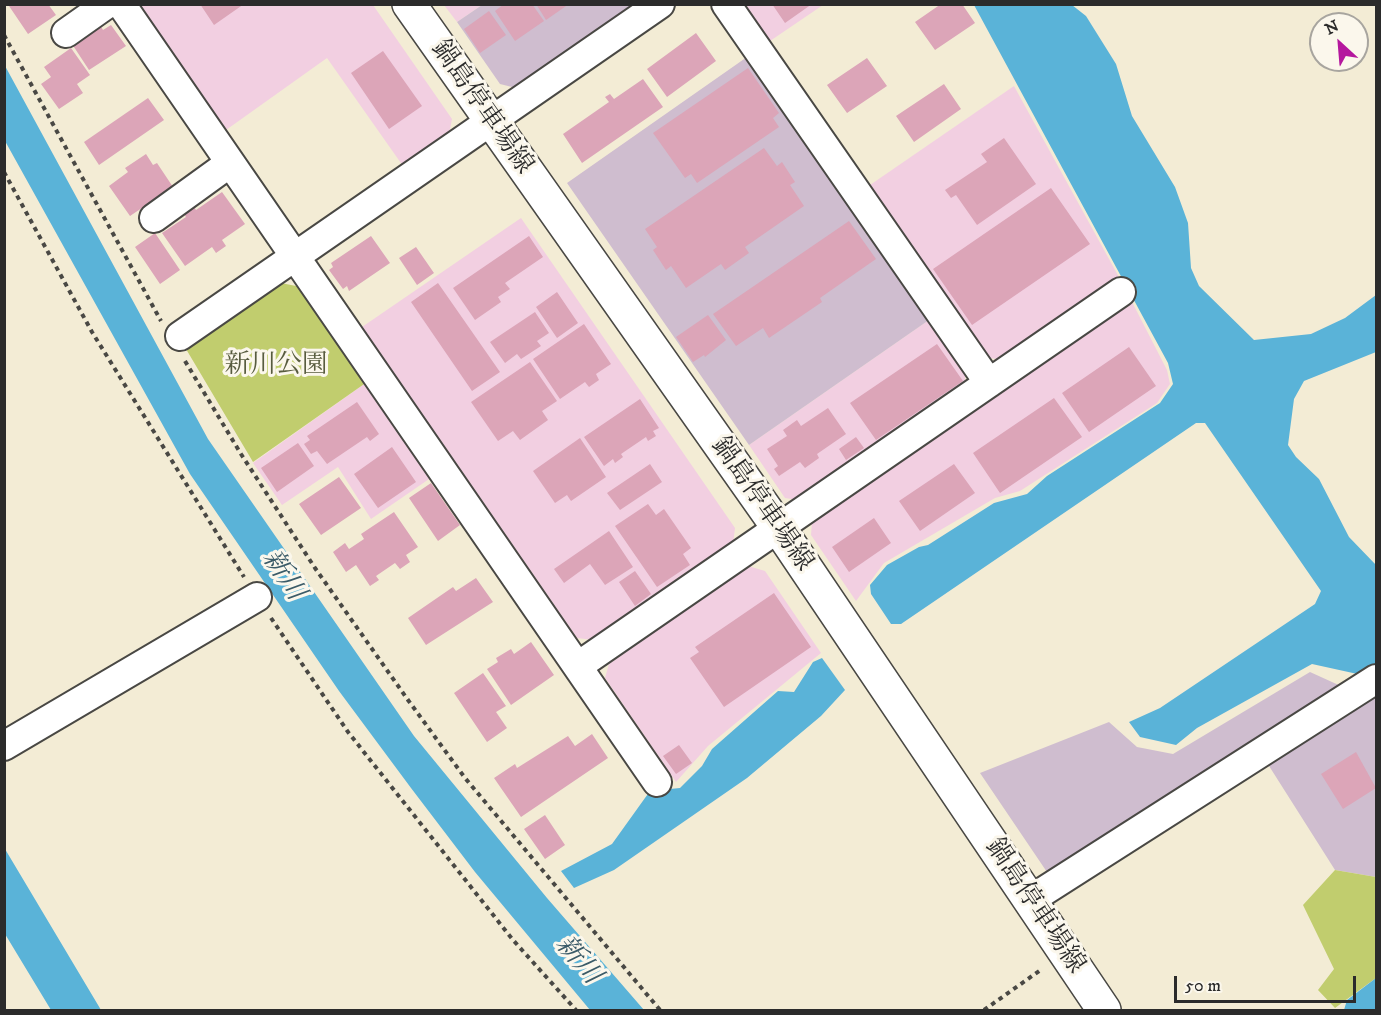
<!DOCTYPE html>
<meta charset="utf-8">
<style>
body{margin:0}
#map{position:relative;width:1381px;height:1015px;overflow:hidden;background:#f3ecd5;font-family:"IM FELL DW Pica",serif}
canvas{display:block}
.frame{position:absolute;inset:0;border:6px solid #2b2b2b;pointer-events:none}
.north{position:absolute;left:1309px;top:12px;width:60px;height:60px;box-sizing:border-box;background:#fbf7ec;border:2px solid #a8a59f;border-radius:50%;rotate:334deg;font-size:16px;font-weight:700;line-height:24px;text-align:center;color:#2b2b2b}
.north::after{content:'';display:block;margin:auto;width:21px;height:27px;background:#b5179e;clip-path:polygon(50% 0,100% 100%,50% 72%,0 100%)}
.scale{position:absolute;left:1174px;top:976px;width:182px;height:27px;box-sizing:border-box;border:3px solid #2b2b2b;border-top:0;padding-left:8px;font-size:18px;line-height:21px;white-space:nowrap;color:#2b2b2b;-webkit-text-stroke:4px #fbf7ec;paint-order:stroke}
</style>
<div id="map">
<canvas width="1381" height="1015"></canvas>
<div class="frame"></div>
<div class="north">N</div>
<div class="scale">50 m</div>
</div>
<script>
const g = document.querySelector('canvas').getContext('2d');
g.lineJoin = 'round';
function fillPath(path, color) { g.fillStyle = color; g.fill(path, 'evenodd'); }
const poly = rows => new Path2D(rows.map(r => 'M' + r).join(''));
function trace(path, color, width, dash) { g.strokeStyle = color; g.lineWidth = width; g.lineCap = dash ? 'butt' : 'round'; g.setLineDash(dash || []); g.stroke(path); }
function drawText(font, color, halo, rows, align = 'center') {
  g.font = font + ' "IM FELL DW Pica","Noto Serif JP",serif'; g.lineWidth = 6; g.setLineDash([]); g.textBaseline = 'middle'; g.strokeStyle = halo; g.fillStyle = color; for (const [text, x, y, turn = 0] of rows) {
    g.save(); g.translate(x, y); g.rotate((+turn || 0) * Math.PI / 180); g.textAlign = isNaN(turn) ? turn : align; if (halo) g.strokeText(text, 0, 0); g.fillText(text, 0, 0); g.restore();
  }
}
fillPath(poly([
 [139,5,373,5,452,119,449,134,403,166,327,58,226,130],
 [444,5,482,5,457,22],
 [745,5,823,5,770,41],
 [1014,86,1120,279,1003,360,990,358,870,185],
 [521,218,735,528,733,544,594,640,577,638,362,327],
 [1131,300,1167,370,1170,384,1157,403,1020,491,995,498,884,563,856,601,811,535,812,522],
 [929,320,965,372,965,386,798,500,785,498,749,445],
 [367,382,432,477,371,519,338,467,282,505,253,463],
 [748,566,765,571,821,653,708,746,676,782,605,678,609,664]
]), '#f2cfe1');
fillPath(poly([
 [482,5,637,5,516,88,500,84,457,22],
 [747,57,929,320,749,445,567,183],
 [1310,672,1365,697,1376,689,1376,877,1335,870,1257,747,1051,878,980,773,1109,722,1137,747,1173,754]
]), '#cfbdcf');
fillPath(poly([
 [281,283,301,287,367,382,253,462,186,349],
 [1335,870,1376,877,1376,978,1335,1008,1318,990,1334,969,1303,905]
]), '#c1cd6e');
fillPath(poly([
 [974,5,1072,5,1086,16,1116,64,1132,116,1175,187,1188,223,1191,268,1199,286,1254,340,1311,334,1345,318,1376,295,1376,352,1304,381,1294,399,1288,445,1296,457,1319,479,1349,537,1376,565,1376,665,1362,675,1312,664,1197,728,1176,745,1140,737,1129,722,1160,708,1315,604,1321,591,1205,423,1196,423,901,624,891,624,871,594,870,585,887,565,919,547,928,545,994,503,1027,494,1047,476,1160,403,1173,384,1168,363],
 [4,64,208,439,414,736,547,898,644,1010,590,1010,475,872,411,788,339,691,190,474,5,141],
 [822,658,845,690,821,716,747,778,614,870,574,888,561,871,612,844,650,791,680,788,702,766,712,749,778,691,794,692,813,662],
 [5,849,101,1010,51,1010,5,934],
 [1376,978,1376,1010,1344,1010,1347,1000]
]), '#5ab3d8');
fillPath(poly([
 [12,4,48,4,56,15,28,34,9,6],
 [200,4,244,4,214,25],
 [504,4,532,4,544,21,515,41,495,11],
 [536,4,569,4,546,20],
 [772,4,812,4,785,23],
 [941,4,962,4,975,23,935,50,915,22],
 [489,11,506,35,480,53,464,29],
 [100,25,103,30,111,25,126,46,89,70,72,44],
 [696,33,716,61,667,97,647,69],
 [71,48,90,75,77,84,83,93,59,109,41,84,51,77,44,67],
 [383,51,422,106,389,129,351,73],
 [867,58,887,86,847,113,827,85],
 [748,68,779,113,773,118,779,127,697,183,691,174,685,178,653,133],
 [643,79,663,107,582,163,563,134,609,102,605,97,610,94,614,99],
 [944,84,961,109,914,142,896,116],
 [148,98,164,120,99,165,84,142],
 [1004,138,1036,184,977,225,956,195,951,198,945,190,987,162,981,154],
 [764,148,777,166,782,162,795,182,790,185,804,206,745,247,749,253,725,270,721,264,686,288,671,266,666,270,653,250,657,247,645,229],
 [146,154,153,165,157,163,173,187,130,216,109,186,128,172,125,168],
 [1051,188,1090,244,972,325,933,269],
 [222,192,245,224,222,240,226,246,216,253,212,247,185,266,162,233,186,217,182,211,192,204,196,210],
 [849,221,876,259,820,298,822,302,769,338,763,328,736,346,713,314],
 [155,233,180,270,160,284,135,247],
 [371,236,390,263,349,291,347,286,343,289,329,270,333,267,331,263],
 [529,236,543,257,505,283,510,289,498,297,501,302,475,320,453,288],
 [416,247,434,273,417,285,399,258],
 [438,283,500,372,472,391,411,302],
 [557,292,578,323,557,338,536,307],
 [535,312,549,333,537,341,541,346,521,359,517,354,505,363,490,342],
 [708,315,726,340,705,357,704,355,693,362,676,337],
 [584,324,611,364,596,374,599,380,589,387,585,382,560,399,533,359],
 [937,344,963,381,876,440,850,403],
 [1129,347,1156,386,1089,432,1062,393],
 [530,362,557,401,542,411,548,420,520,440,513,431,498,441,471,402],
 [1054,398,1082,437,1000,493,973,453],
 [640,399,659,428,653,431,656,436,648,441,646,437,621,454,623,457,615,463,613,459,604,466,584,437],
 [357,402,379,434,370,441,367,437,327,464,317,451,311,454,304,444,310,440,307,436],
 [828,408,846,434,817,454,819,458,805,468,800,462,779,476,774,469,778,466,767,449,787,436,783,430,797,420,801,426],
 [856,437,864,448,846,460,839,449],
 [580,438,606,477,571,501,567,495,555,503,533,471],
 [298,443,314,466,277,492,261,468],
 [392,447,416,482,378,508,354,474],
 [650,464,662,482,620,510,607,493],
 [954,464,975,493,920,531,899,501],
 [339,477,361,508,321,535,299,504],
 [431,483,460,525,438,541,409,498],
 [648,504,656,515,664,509,691,548,683,554,690,565,657,587,615,526],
 [394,512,418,547,406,555,410,562,400,569,395,563,376,576,379,580,370,586,356,565,346,572,333,552,345,543,349,549,364,539,361,534],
 [874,518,891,543,849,572,832,547],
 [609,531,633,567,605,585,590,564,564,583,554,569],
 [635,571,651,594,635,606,619,582],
 [476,578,493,602,426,645,408,618,453,587,456,591],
 [774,593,811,647,724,707,690,658,699,652,695,647],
 [531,642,554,675,511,705,487,669,498,662,496,658,511,649,514,654],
 [483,673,506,706,496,712,507,728,487,742,454,693],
 [592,734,608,758,521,817,494,778,515,764,517,768,568,736,575,746],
 [679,745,692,763,676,774,663,756],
 [1356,752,1376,788,1343,809,1321,774],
 [545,815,565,845,545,859,524,829]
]), '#dca5b8');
const street = poly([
 [121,4,657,782],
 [726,4,989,383],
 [66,33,107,4],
 [154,218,230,163],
 [180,336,660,4],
 [578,666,1121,292],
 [4,746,257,597],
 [1030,900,1376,679]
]);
const secondary = poly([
 [409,4,778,527,1104,1010]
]);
trace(street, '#494844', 32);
trace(secondary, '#494844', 36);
trace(poly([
 [4,35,161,321],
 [4,172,92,332,244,577],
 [185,361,241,454,315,568,408,700,465,778,660,1010],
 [271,618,348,732,513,940,576,1010],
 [984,1010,1042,969]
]), '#494844', 4, [4.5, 4.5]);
trace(street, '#fff', 28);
trace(secondary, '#fff', 33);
drawText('26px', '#2b2b2b', '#fbf7ec', [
 ["鍋島停車場線",481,108,55],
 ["鍋島停車場線",761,505,55],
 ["鍋島停車場線",1034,907,56]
]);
drawText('26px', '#585c3f', '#fbf7ec', [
 ["新川公園",276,367]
]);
drawText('italic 27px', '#3b5b68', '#fbf7ec', [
 ["新川",282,576,56],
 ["新川",577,961,50]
]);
</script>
